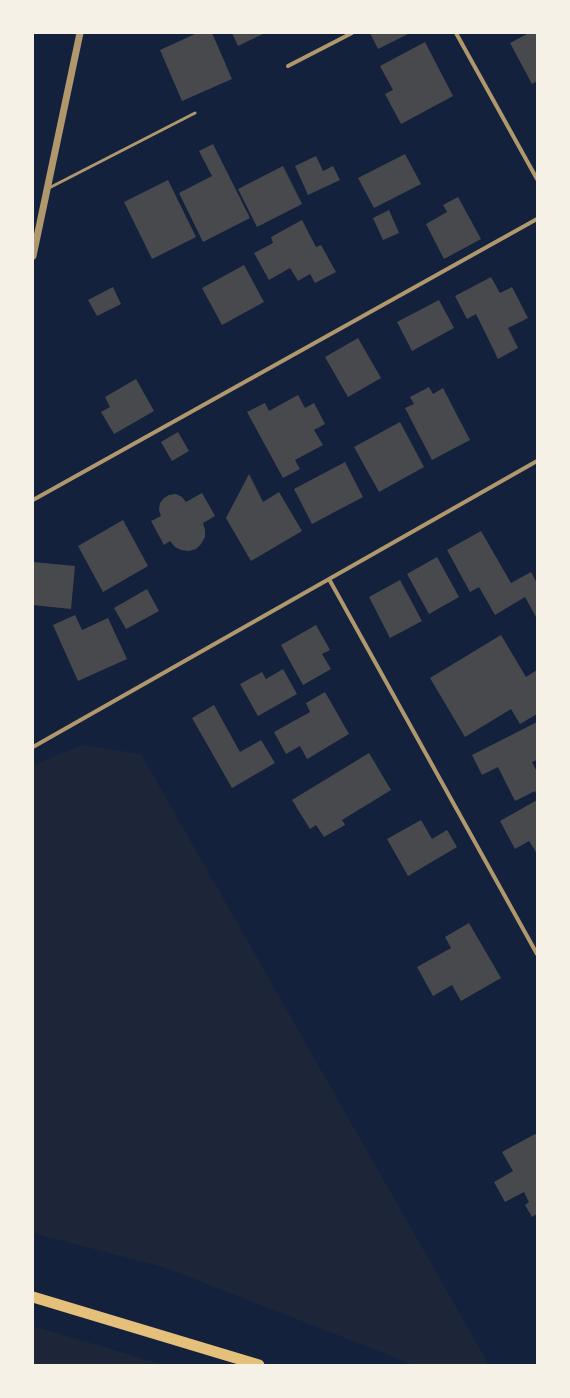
<!DOCTYPE html>
<style>
body{margin:0}
#map{position:relative;width:570px;height:1398px;overflow:hidden;background:#14213d;font-family:Cabin,sans-serif}
canvas{display:block}
.frame{position:absolute;inset:0;border:34px solid #f6f1e7;pointer-events:none}
</style>
<div id="map">
<canvas width="570" height="1398"></canvas>
<div class="frame"></div>
</div>
<script>
const g = document.querySelector('canvas').getContext('2d');
g.lineJoin = 'round';
function fillPath(path, color) { g.fillStyle = color; g.fill(path, 'evenodd'); }
const poly = rows => new Path2D(rows.map(r => 'M' + r).join(''));
function trace(path, color, width, dash) { g.strokeStyle = color; g.lineWidth = width; g.lineCap = dash ? 'butt' : 'round'; g.setLineDash(dash || []); g.stroke(path); }
fillPath(poly([
 [83,745,141,754,489,1365,414,1365,166,1268,33,1233,33,765],
 [33,1326,165,1365,33,1365]
]), '#1d2539');
fillPath(poly([
 [197,33,212,33,232,79,182,101,160,50],
 [232,33,265,33,238,46],
 [370,33,410,33,378,49],
 [529,33,537,33,537,81,532,84,510,43],
 [425,42,453,96,401,124,385,94,393,90,380,66],
 [213,144,250,218,203,242,179,193,212,176,199,151],
 [405,154,421,184,374,208,358,178],
 [316,156,323,171,333,166,340,180,308,195,295,166],
 [283,166,302,204,257,227,238,189],
 [168,180,196,237,152,259,124,202],
 [458,197,481,239,444,259,426,224,447,212,443,205],
 [389,210,399,233,383,240,373,218],
 [302,220,316,247,321,245,336,272,315,283,310,274,298,281,290,268,269,280,254,253,273,243,271,237],
 [244,265,264,302,222,325,202,288],
 [491,277,500,293,512,287,528,318,508,328,518,348,498,359,476,314,467,319,455,296],
 [113,287,121,304,97,316,88,300],
 [439,300,454,328,412,351,397,322],
 [358,338,381,378,348,397,325,357],
 [136,379,154,411,114,434,101,412,110,407,105,397],
 [429,387,433,394,443,388,470,440,432,460,405,408,414,404,410,397],
 [298,395,305,408,314,403,325,424,314,430,323,445,295,460,300,469,283,478,247,412,265,403,269,411],
 [400,422,424,467,379,492,354,447],
 [178,432,189,451,172,461,161,442],
 [345,462,363,497,312,524,294,489],
 [249,474,263,502,279,492,302,531,251,561,226,518],
 [202,493,215,516,203,523,205,530,205,537,201,544,196,549,189,551,181,550,175,547,170,541,164,545,151,521,161,516,159,510,160,503,164,498,169,495,176,494,182,497,186,502],
 [123,520,148,566,103,592,78,546],
 [481,531,511,583,531,572,537,583,537,619,525,597,495,615,479,587,470,592,447,550],
 [437,557,459,597,429,614,407,574],
 [33,562,75,566,71,609,33,605],
 [400,580,422,621,390,638,369,597],
 [147,589,159,611,126,629,114,608],
 [75,615,82,630,108,618,127,659,78,681,53,625],
 [316,625,330,650,322,654,331,669,303,685,281,645],
 [501,635,526,677,537,670,537,714,520,724,511,709,465,737,430,678],
 [283,669,297,694,258,716,240,684,262,672,266,679],
 [325,692,349,734,307,759,300,746,286,754,274,732,310,712,306,703],
 [214,705,240,752,261,740,275,763,232,788,192,718],
 [537,722,537,760,532,762,537,772,537,796,535,791,515,801,498,767,482,775,472,755],
 [369,753,391,790,342,820,345,825,324,837,316,825,310,829,292,800],
 [537,800,537,851,536,852,529,841,515,849,500,821],
 [421,820,432,839,447,830,457,847,408,876,387,839],
 [469,923,501,978,461,1001,452,985,433,996,417,967,451,948,445,937],
 [537,1133,537,1214,532,1217,525,1205,529,1202,524,1192,505,1202,494,1182,513,1171,502,1152]
]), '#48494c');
trace(poly([
 [49,188,195,113]
]), '#b1986c', 3);
trace(poly([
 [456,33,537,179],
 [288,66,352,33],
 [33,500,537,219],
 [329,579,537,954],
 [33,747,537,461]
]), '#b1986c', 4);
trace(poly([
 [33,256,80,33]
]), '#b1986c', 7);
trace(poly([
 [33,1297,259,1365]
]), '#e5c07b', 11);
</script>
